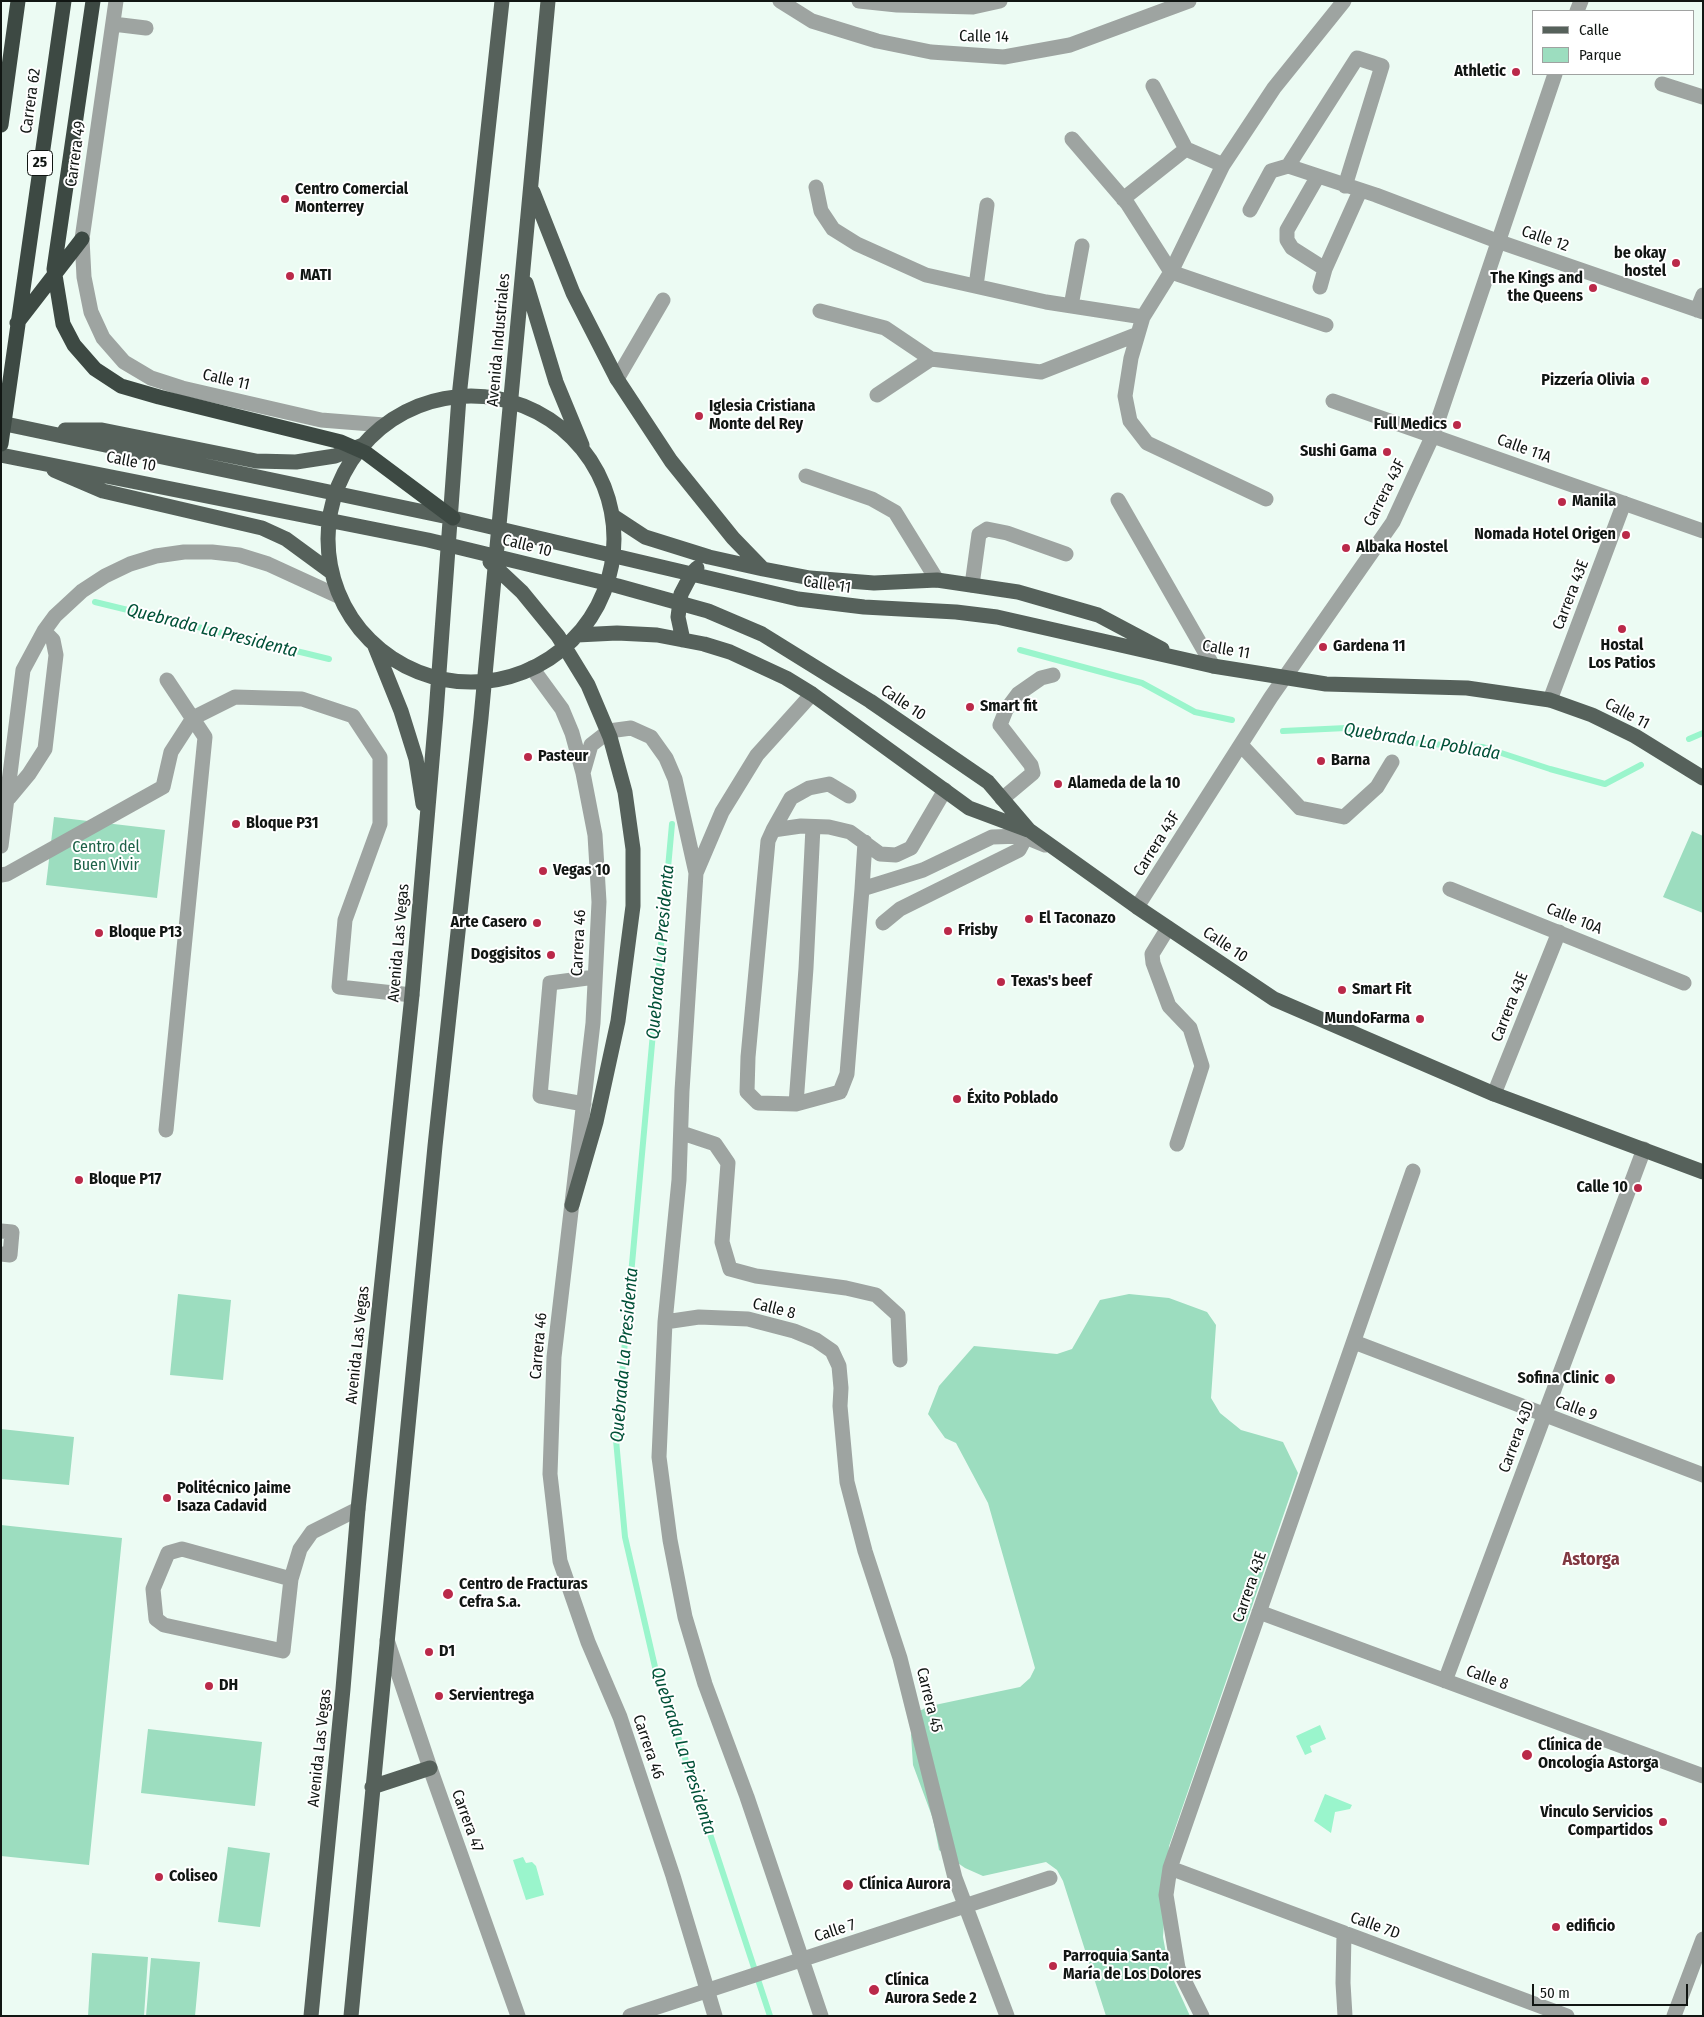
<!DOCTYPE html>
<meta charset="utf-8">
<style>
body{margin:0}
#map{position:relative;width:1704px;height:2017px;overflow:hidden;background:#ecfbf3;font-family:"Fira Sans Condensed",sans-serif}
canvas{display:block}
.frame{position:absolute;inset:0;border:2px solid #111613;pointer-events:none}
.legend{position:absolute;left:1532px;top:10px;width:162px;height:65px;box-sizing:border-box;background:#fff;border:1px solid #a0a2a1;margin:0;padding:6px 9px;list-style:none;font-size:15px;color:#111613}
.legend li{display:flex;align-items:center;gap:10px;height:25px}
.legend b{width:25px;border:1px solid #a0a2a1}
.scale{position:absolute;left:1532px;top:1984px;width:156px;height:22px;box-sizing:border-box;border:2px solid #111613;border-top:0;padding-left:6px;font-size:15px;line-height:18px;white-space:nowrap;color:#111613;-webkit-text-stroke:4px #fff;paint-order:stroke}
</style>
<div id="map">
<canvas width="1704" height="2017"></canvas>
<div class="frame"></div>
<ul class="legend">
<li><b style="height:6px;background:#56615b"></b>Calle</li>
<li><b style="height:14px;background:#9cddbf"></b>Parque</li>
</ul>
<div class="scale">50 m</div>
</div>
<script>
const g = document.querySelector('canvas').getContext('2d');
g.lineJoin = 'round';
function fillPath(path, color) { g.fillStyle = color; g.fill(path, 'evenodd'); }
const poly = rows => new Path2D(rows.map(r => 'M' + r).join(''));
function trace(path, color, width, dash) { g.strokeStyle = color; g.lineWidth = width; g.lineCap = dash ? 'butt' : 'round'; g.setLineDash(dash || []); g.stroke(path); }
function drawText(font, color, halo, rows, align = 'center') {
  g.font = font + ' "Fira Sans Condensed",sans-serif'; g.lineWidth = 4; g.setLineDash([]); g.textBaseline = 'middle'; g.strokeStyle = halo; g.fillStyle = color; for (const [text, x, y, turn = 0] of rows) {
    g.save(); g.translate(x, y); g.rotate((+turn || 0) * Math.PI / 180); g.textAlign = isNaN(turn) ? turn : align; if (halo) g.strokeText(text, 0, 0); g.fillText(text, 0, 0); g.restore();
  }
}
fillPath(poly([
 [54,817,165,830,157,898,46,885],
 [1692,831,1703,836,1703,913,1663,897],
 [178,1294,231,1300,223,1380,170,1375],
 [1129,1294,1169,1298,1207,1312,1216,1325,1211,1398,1220,1413,1241,1430,1283,1442,1298,1473,1169,1846,1163,1937,1169,1970,1190,2016,1106,2016,1063,1881,1057,1870,1046,1862,983,1876,965,1868,939,1850,933,1819,913,1765,911,1735,917,1712,930,1706,1020,1687,1030,1678,1035,1668,988,1503,956,1443,945,1438,928,1414,939,1386,974,1346,1057,1354,1072,1349,1100,1300],
 [1,1429,74,1437,69,1485,1,1479],
 [1,1525,122,1538,89,1865,1,1856],
 [148,1729,262,1742,255,1806,141,1793],
 [228,1847,270,1853,260,1927,218,1922],
 [92,1953,148,1957,144,2016,88,2016],
 [151,1958,200,1962,195,2016,146,2016]
]), '#9cddbf');
fillPath(poly([
 [1320,1725,1326,1739,1310,1746,1312,1752,1305,1755,1296,1736],
 [1325,1794,1352,1805,1350,1809,1335,1812,1331,1833,1314,1821],
 [523,1857,526,1863,532,1862,536,1866,544,1895,526,1900,513,1860]
]), '#9af5cc');
trace(poly([
 [95,602,329,659],
 [1020,650,1142,683,1195,712,1232,720],
 [1283,731,1346,728,1412,743,1483,747,1550,769,1605,784,1641,765],
 [1689,739,1703,733],
 [672,824,616,1440,625,1537,655,1667,770,2016]
]), '#9af5cc', 6);
trace(poly([
 [116,1,82,239,84,277,91,312,103,338,124,362,151,378,182,388,321,420,384,425],
 [780,1,812,21,877,41,931,52,1004,57,1070,45,1189,1],
 [859,1,897,5,973,7,1000,1],
 [1577,11,1581,1],
 [113,24,146,28],
 [1662,84,1703,97],
 [1153,86,1186,149,1223,165],
 [1072,139,1127,203,1171,272,1326,325],
 [1288,166,1357,58,1382,66,1345,186],
 [1318,176,1287,230,1287,240,1292,248,1325,269,1320,287],
 [816,187,821,211,833,229,857,244,926,275,1046,302,1143,317],
 [1123,199,1186,149],
 [1250,210,1271,171,1288,166,1376,195,1497,241,1703,312],
 [1325,269,1360,191],
 [976,286,987,205],
 [1071,306,1082,246],
 [1697,310,1703,295],
 [820,311,885,328,931,359,1041,372,1138,334],
 [617,379,663,300],
 [877,395,931,359],
 [1333,401,1703,531],
 [806,476,872,499,895,512,937,580],
 [1266,499,1147,443,1130,421,1125,396,1131,358,1143,317,1171,272,1223,165,1274,88,1344,1],
 [1118,500,1213,666],
 [972,585,979,534,987,529,1007,533,1066,554],
 [532,668,562,709,572,733,583,773,595,835,599,902,593,1023,554,1357,550,1474,560,1561,588,1642,620,1717,673,1876,715,2016],
 [812,694,757,755,722,812,696,873,682,1091,679,1180,665,1322,659,1457,670,1540,685,1617,705,1684,747,1797,821,2016],
 [1550,700,1624,503],
 [1241,745,1300,808,1344,817,1377,787,1392,762],
 [583,773,591,745,609,731,631,728,651,737,666,758,675,779,696,873],
 [945,790,911,848,896,855,880,854,850,832,829,827,801,826,773,830,768,841,748,1057,747,1092,758,1103,796,1104,840,1092,847,1074,862,889,923,870,992,837,1023,836,1045,845],
 [9,798,29,774,45,749,56,655,53,640,44,631],
 [1002,799,1033,773,1031,765,1000,725,1006,710,1018,694,1041,678,1053,675],
 [773,830,791,798,809,788,829,784,849,796],
 [1,846,23,670,44,631,55,616,82,591,105,576,130,564,156,556,184,552,212,552,239,555,268,564,340,597],
 [1,875,7,874,163,787,171,752,193,718,235,697,302,699,353,716,380,757,380,824,345,920,339,987,412,995],
 [862,889,865,842],
 [1450,889,1684,983],
 [1137,907,1271,697,1393,522,1433,435,1555,74],
 [883,923,900,909,1019,850,1026,837],
 [1168,928,1152,954,1153,963,1169,1006,1190,1028,1202,1066,1177,1144],
 [1494,1094,1559,932],
 [584,1104,540,1096,550,983,595,977],
 [796,1104,806,968,813,827],
 [166,1130,205,737,167,680],
 [682,1133,715,1144,728,1163,722,1242,730,1269,756,1276,846,1288,876,1295,898,1315,900,1360],
 [1,1231,12,1232,10,1255,1,1254],
 [665,1322,699,1317,748,1319,794,1331,816,1340,832,1351,839,1366,841,1388,840,1406,847,1482,865,1551,900,1658,955,1878,1007,2016],
 [1354,1342,1703,1475],
 [291,1579,182,1549,168,1553,153,1589,156,1619,164,1625,283,1651,291,1579,300,1549,312,1532,358,1509],
 [1259,1612,1703,1776],
 [387,1640,430,1768,518,2016],
 [1445,1681,1644,1149],
 [1170,1868,1567,2016],
 [1344,1933,1343,1983,1345,2016],
 [630,2016,1050,1878],
 [1202,2016,1178,1968,1166,1895,1170,1868,1413,1171],
 [1674,2016,1703,1939]
]), '#9ea4a1', 15);
trace(poly([
 [533,192,573,293,617,379,671,461,733,538,763,569],
 [526,283,556,382,582,445],
 '328 539a143 143 0 1 1 286 0a143 143 0 1 1-286 0Z',
 [1,423,453,518,798,599,864,607,956,612,997,617,1213,666,1326,684,1467,688,1550,700,1592,715,1635,736,1703,778],
 [65,430,102,430,256,461,296,462,335,456,363,445],
 [1,455,428,540,618,586,708,611,762,634,870,701,988,782,1029,830,1137,907,1274,999,1494,1094,1703,1172],
 [54,470,103,491,262,528,286,539,331,572],
 [613,516,645,537,709,557,763,569,810,578,874,583,937,580,1018,592,1098,615,1162,649],
 [490,562,522,592,558,636,588,685,610,737,625,792,633,849,633,906,618,1021,596,1122,572,1205],
 [577,635,617,633,657,635,704,644,730,652,786,678,812,694,969,808,1028,830],
 [683,640,678,617,681,594,692,573,697,568],
 [374,644,401,711,416,759,423,804],
 [372,1787,430,1768],
 [311,2016,343,1689,358,1509,412,995,436,714,459,397,502,1],
 [351,2016,435,1146,481,718,548,1]
]), '#56615b', 15);
trace(poly([
 [93,1,54,269,63,324,74,345,95,369,121,386,159,397,341,442,366,453,453,518],
 [1,125,18,1],
 [17,323,82,239],
 [1,444,64,1]
]), '#3d4943', 15);
for (const [x, y, r, color] of [
 [1516,72,5,"#ba2949"],
 [285,199,5,"#ba2949"],
 [1676,263,5,"#ba2949"],
 [290,276,5,"#ba2949"],
 [1593,288,5,"#ba2949"],
 [1645,381,5,"#ba2949"],
 [699,416,5,"#ba2949"],
 [1457,425,5,"#ba2949"],
 [1387,452,5,"#ba2949"],
 [1562,502,5,"#ba2949"],
 [1626,535,5,"#ba2949"],
 [1346,548,5,"#ba2949"],
 [1622,629,5,"#ba2949"],
 [1323,647,5,"#ba2949"],
 [970,707,5,"#ba2949"],
 [528,757,5,"#ba2949"],
 [1321,761,5,"#ba2949"],
 [1058,784,5,"#ba2949"],
 [236,824,5,"#ba2949"],
 [543,871,5,"#ba2949"],
 [1029,919,5,"#ba2949"],
 [537,923,5,"#ba2949"],
 [948,931,5,"#ba2949"],
 [99,933,5,"#ba2949"],
 [551,955,5,"#ba2949"],
 [1001,982,5,"#ba2949"],
 [1342,990,5,"#ba2949"],
 [1420,1019,5,"#ba2949"],
 [957,1099,5,"#ba2949"],
 [79,1180,5,"#ba2949"],
 [1638,1188,5,"#ba2949"],
 [1610,1379,6,"#ba2949"],
 [167,1498,5,"#ba2949"],
 [448,1594,6,"#ba2949"],
 [429,1652,5,"#ba2949"],
 [209,1686,5,"#ba2949"],
 [439,1696,5,"#ba2949"],
 [1527,1755,6,"#ba2949"],
 [1663,1822,5,"#ba2949"],
 [159,1877,5,"#ba2949"],
 [848,1885,6,"#ba2949"],
 [1556,1927,5,"#ba2949"],
 [1053,1966,5,"#ba2949"],
 [874,1990,6,"#ba2949"]
]) { const dot = new Path2D(); dot.arc(x, y, r, 0, 2 * Math.PI); g.fillStyle = color; g.fill(dot); trace(dot, '#fff', 2); }
for (const [x, y, w] of [
 [40,163,25]
]) { const box = new Path2D(); box.roundRect(x - w / 2, y - 12.5, w, 25, 4); g.fillStyle = '#fff'; g.fill(box); trace(box, '#111613', 1); }
drawText('bold 15px', '#111613', null, [
 ["25",40,163]
]);
drawText('16px', '#111613', '#fff', [
 ["Calle 14",984,37,1],
 ["Carrera 62",31,101,-82],
 ["Carrera 49",76,154,-82],
 ["Calle 12",1545,239,19],
 ["Avenida Industriales",499,340,-85],
 ["Calle 11",226,380,13],
 ["Calle 11A",1524,449,20],
 ["Calle 10",131,462,11],
 ["Carrera 43F",1385,493,-63],
 ["Calle 10",527,546,14],
 ["Calle 11",827,585,8],
 ["Carrera 43E",1571,595,-69],
 ["Calle 11",1226,650,10],
 ["Calle 10",903,703,34],
 ["Calle 11",1627,714,28],
 ["Carrera 43F",1157,844,-58],
 ["Calle 10A",1574,919,22],
 ["Avenida Las Vegas",399,943,-85],
 ["Carrera 46",579,943,-87],
 ["Calle 10",1225,945,34],
 ["Carrera 43E",1510,1007,-68],
 ["Calle 8",774,1309,14],
 ["Avenida Las Vegas",358,1345,-84],
 ["Carrera 46",539,1346,-85],
 ["Calle 9",1576,1409,20],
 ["Carrera 43D",1517,1437,-70],
 ["Carrera 43E",1250,1587,-71],
 ["Calle 8",1487,1678,20],
 ["Carrera 45",929,1700,76],
 ["Carrera 46",648,1747,71],
 ["Avenida Las Vegas",320,1748,-84],
 ["Carrera 47",467,1821,70],
 ["Calle 7D",1375,1926,20],
 ["Calle 7",835,1931,-18]
]);
drawText('bold 16px', '#111613', '#fff', [
 ["Athletic",1506,72,"right"],
 ["Centro Comercial",295,190],
 ["Monterrey",295,208],
 ["be okay",1666,254,"right"],
 ["hostel",1666,272,"right"],
 ["MATI",300,276],
 ["The Kings and",1583,279,"right"],
 ["the Queens",1583,297,"right"],
 ["Pizzería Olivia",1635,381,"right"],
 ["Iglesia Cristiana",709,407],
 ["Monte del Rey",709,425],
 ["Full Medics",1447,425,"right"],
 ["Sushi Gama",1377,452,"right"],
 ["Manila",1572,502],
 ["Nomada Hotel Origen",1616,535,"right"],
 ["Albaka Hostel",1356,548],
 ["Hostal",1622,646,"center"],
 ["Los Patios",1622,664,"center"],
 ["Gardena 11",1333,647],
 ["Smart fit",980,707],
 ["Pasteur",538,757],
 ["Barna",1331,761],
 ["Alameda de la 10",1068,784],
 ["Bloque P31",246,824],
 ["Vegas 10",553,871],
 ["El Taconazo",1039,919],
 ["Arte Casero",527,923,"right"],
 ["Frisby",958,931],
 ["Bloque P13",109,933],
 ["Doggisitos",541,955,"right"],
 ["Texas's beef",1011,982],
 ["Smart Fit",1352,990],
 ["MundoFarma",1410,1019,"right"],
 ["Éxito Poblado",967,1099],
 ["Bloque P17",89,1180],
 ["Calle 10",1628,1188,"right"],
 ["Sofina Clinic",1599,1379,"right"],
 ["Politécnico Jaime",177,1489],
 ["Isaza Cadavid",177,1507],
 ["Centro de Fracturas",459,1585],
 ["Cefra S.a.",459,1603],
 ["D1",439,1652],
 ["DH",219,1686],
 ["Servientrega",449,1696],
 ["Clínica de",1538,1746],
 ["Oncología Astorga",1538,1764],
 ["Vinculo Servicios",1653,1813,"right"],
 ["Compartidos",1653,1831,"right"],
 ["Coliseo",169,1877],
 ["Clínica Aurora",859,1885],
 ["edificio",1566,1927],
 ["Parroquia Santa",1063,1957],
 ["María de Los Dolores",1063,1975],
 ["Clínica",885,1981],
 ["Aurora Sede 2",885,1999]
], 'left');
drawText('16px', '#1d6248', '#fff', [
 ["Centro del",106,848],
 ["Buen Vivir",106,866]
]);
drawText('italic 18px', '#025138', '#fff', [
 ["Quebrada La Presidenta",212,631,14],
 ["Quebrada La Poblada",1422,742,9],
 ["Quebrada La Presidenta",661,952,-85],
 ["Quebrada La Presidenta",625,1355,-85],
 ["Quebrada La Presidenta",683,1751,72]
]);
drawText('bold 18px', '#803841', '#fff', [
 ["Astorga",1591,1560]
]);
</script>
